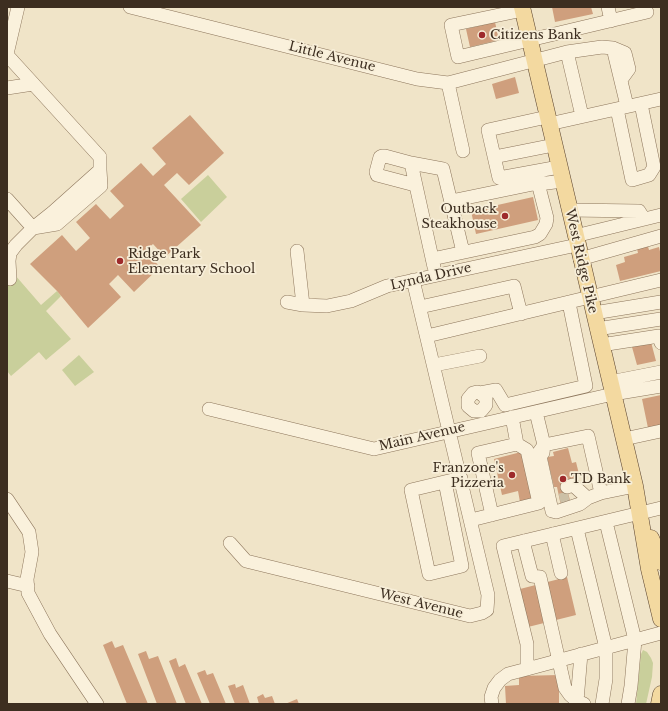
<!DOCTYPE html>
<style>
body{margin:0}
#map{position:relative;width:668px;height:711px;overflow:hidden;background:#f0e4c8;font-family:"Libre Baskerville",serif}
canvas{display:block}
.frame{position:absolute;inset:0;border:8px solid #3d2e20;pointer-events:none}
</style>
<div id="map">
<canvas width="668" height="711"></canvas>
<div class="frame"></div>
</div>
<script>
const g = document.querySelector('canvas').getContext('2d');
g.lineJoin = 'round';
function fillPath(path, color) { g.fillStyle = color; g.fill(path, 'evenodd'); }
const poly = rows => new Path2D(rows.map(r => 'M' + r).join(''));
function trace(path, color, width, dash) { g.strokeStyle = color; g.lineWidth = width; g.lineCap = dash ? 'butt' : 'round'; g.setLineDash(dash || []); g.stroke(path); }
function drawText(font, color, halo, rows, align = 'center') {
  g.font = font + ' "Libre Baskerville",serif'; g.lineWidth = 3.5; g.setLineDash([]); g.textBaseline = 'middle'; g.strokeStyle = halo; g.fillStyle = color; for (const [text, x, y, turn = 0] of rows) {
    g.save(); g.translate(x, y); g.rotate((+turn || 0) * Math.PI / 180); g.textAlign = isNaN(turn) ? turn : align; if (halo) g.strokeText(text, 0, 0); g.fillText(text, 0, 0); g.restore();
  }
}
fillPath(poly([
 [208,175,227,197,201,222,181,199],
 [15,275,41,305,57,291,61,296,46,311,71,339,46,360,39,352,11,376,7,371,7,282],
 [79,355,94,372,75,386,62,370],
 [643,650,647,652,651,658,653,663,652,677,646,704,636,704,641,654]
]), '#c9cf9b');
fillPath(poly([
 [552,7,591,7,593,14,555,22],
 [495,22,499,40,470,47,466,29],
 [515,77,519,93,496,99,492,84],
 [190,115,224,153,189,185,177,173,164,185,201,225,165,257,153,244,145,251,160,267,134,292,118,275,109,284,121,297,88,328,57,291,30,264,62,235,76,251,90,238,76,222,96,204,110,219,124,206,110,191,141,163,153,176,166,164,152,148],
 [533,197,538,220,476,234,471,211],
 [647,243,649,250,659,247,661,256,661,271,620,281,616,265,625,262,624,257,638,253,636,245],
 [651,342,656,361,637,365,632,347],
 [661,395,661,426,648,428,642,399],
 [568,448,572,463,576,462,579,474,574,476,575,482,566,485,571,504,561,506,557,487,554,487,547,457,554,456,553,452],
 [521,452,532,499,520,502,518,491,502,495,494,459],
 [567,577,576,615,528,627,520,589],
 [112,641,115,648,123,645,148,704,127,704,103,645],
 [146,651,149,659,158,656,177,704,157,704,138,654],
 [176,658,179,667,185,664,202,704,186,704,169,661],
 [205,670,207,675,213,673,226,704,210,704,197,673],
 [559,675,559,704,506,704,505,686,519,685,519,676],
 [235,684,236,688,243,685,250,704,235,704,228,686],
 [263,694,265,698,272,696,275,704,259,704,257,697],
 [297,699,299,704,285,704]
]), '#cf9f7d');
trace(poly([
 [560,500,569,498]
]), '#ccc0a6', 13, [13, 6]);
const minor = poly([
 [130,7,417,79,448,83,567,52,582,116],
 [608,7,611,21],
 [523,10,451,25,458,57,647,12],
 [613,48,625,53,629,69,621,80],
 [567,52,602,47,613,48,627,106],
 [7,54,18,7],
 [7,55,100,157,100,170,53,212,33,228,7,199],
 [448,83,463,151],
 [7,88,33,84],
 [617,109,632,180,649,175,654,167,641,104],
 [547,117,488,130,499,178,559,167],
 [549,124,661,99],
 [494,157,554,145],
 [411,163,434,267],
 [415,185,377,175,376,172,380,157,382,156,385,156,411,163,443,169,463,252],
 [451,201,538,183,547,183,562,181],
 [569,210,639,211,644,219],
 [575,236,661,215],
 [297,251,303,305],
 [432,259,535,237,540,234,546,224,547,218,538,183],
 [580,259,661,236],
 [10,279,9,261,10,253,16,245,33,228,57,224,101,186,100,170],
 [287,302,303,305,327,306,351,301,387,286,577,245],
 [420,307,514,286,521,314],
 [594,313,661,302],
 [597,329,661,319],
 [427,336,661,280],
 [601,345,659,336,661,343],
 [434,365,480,356],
 [610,382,661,372],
 [480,393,486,398,486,405,481,411,474,411,468,406,468,399,473,393,477,392,480,393,496,390,505,405,586,386,569,303],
 [209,409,374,449,613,394,661,386],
 [536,412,544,445,543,453],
 [624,439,661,431],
 [445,482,462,566,429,574,411,490,461,478],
 [567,487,573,485,584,495],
 [601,493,588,498,580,504,556,512,552,511,539,452,544,445,588,436,601,493,635,486],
 [7,499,29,532,32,552,27,579,28,593,50,634,97,704],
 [661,508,503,546,527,644,527,669,661,633],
 [492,515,478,453,517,444],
 [471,520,539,503,527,450,517,444,512,417],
 [606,522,635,640,631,686,628,704],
 [577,529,606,648,606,679,602,704],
 [552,534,561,573],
 [523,541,532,576,540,577,565,688,570,695,577,701,584,704],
 [230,543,246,561,470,616,482,613,487,610,488,595,413,280],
 [7,581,28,586],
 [577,701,581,654],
 [492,704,491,697,494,688,500,680,508,674,527,669]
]);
const major = poly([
 [522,7,635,486,649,569,661,619],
 [651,538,661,562],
 [659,704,661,694]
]);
trace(minor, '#8d765c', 14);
trace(major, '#5b4430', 17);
trace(minor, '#faf1dc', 13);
trace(major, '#f3d9a0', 16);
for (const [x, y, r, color] of [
 [482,35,4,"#9e2a2b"],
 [505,216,4,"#9e2a2b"],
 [120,261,4,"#9e2a2b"],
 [512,475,4,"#9e2a2b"],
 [563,479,4,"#9e2a2b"]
]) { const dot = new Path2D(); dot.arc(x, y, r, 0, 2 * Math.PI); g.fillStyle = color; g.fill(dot); trace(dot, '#f7eed8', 1.5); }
drawText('13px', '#3d2e20', '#f7eed8', [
 ["Citizens Bank",490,35],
 ["Outback",497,209,"right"],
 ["Steakhouse",497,224,"right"],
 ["Ridge Park",128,254],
 ["Elementary School",128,269],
 ["Franzone's",504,468,"right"],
 ["Pizzeria",504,483,"right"],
 ["TD Bank",571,479]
], 'left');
drawText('13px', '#3d2e20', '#f7eed8', [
 ["Little Avenue",332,57,14],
 ["West Ridge Pike",581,261,77],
 ["Lynda Drive",431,277,-13],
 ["Main Avenue",422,437,-13],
 ["West Avenue",421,604,14]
]);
</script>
